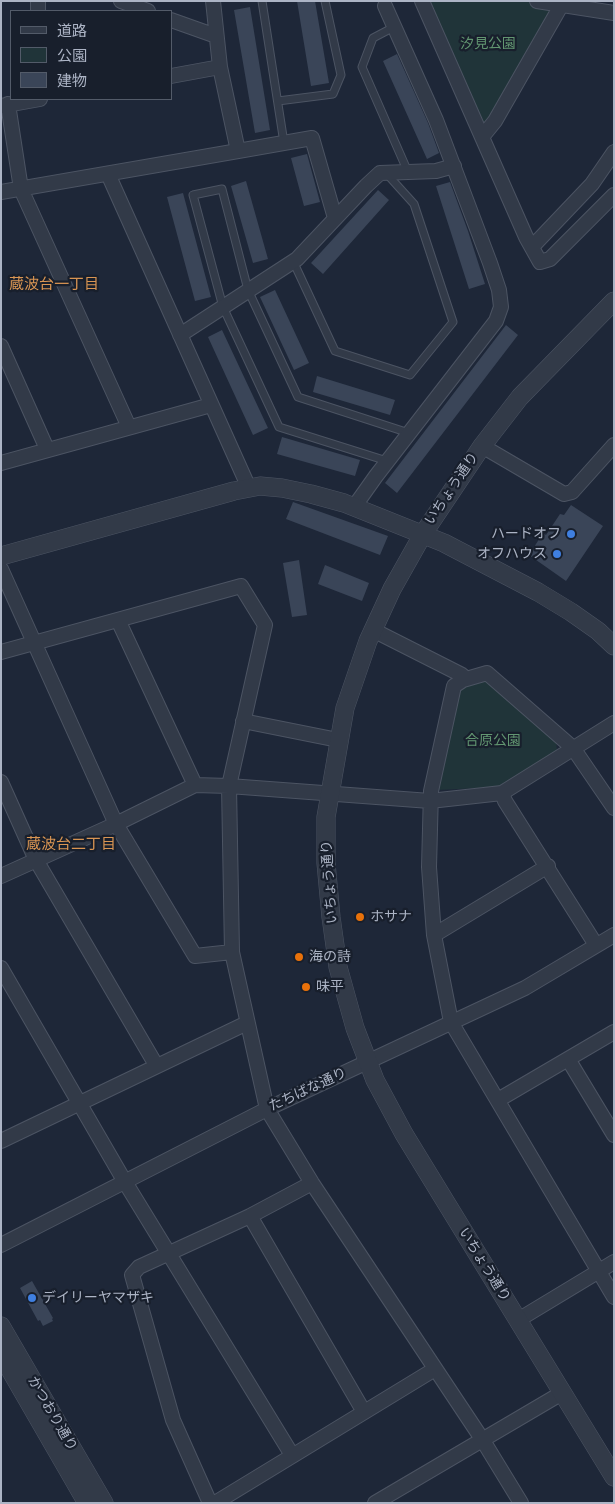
<!DOCTYPE html>
<meta charset="utf-8">
<style>
body{margin:0}
#map{position:relative;width:615px;height:1504px;overflow:hidden;background:#1e2738;font-family:"DM Sans","Noto Sans JP",sans-serif}
canvas{display:block}
.frame{position:absolute;inset:0;border:2px solid #acb4c5;pointer-events:none}
.legend{position:absolute;left:10px;top:10px;width:162px;height:90px;box-sizing:border-box;background:#181f2c;border:1px solid #535b69;margin:0;padding:6px 9px;list-style:none;font-size:15px;color:#acb4c5}
.legend li{display:flex;align-items:center;gap:10px;height:25px}
.legend b{width:25px;border:1px solid #535b69}
</style>
<div id="map">
<canvas width="615" height="1504"></canvas>
<div class="frame"></div>
<ul class="legend">
<li><b style="height:6px;background:#323a48"></b>道路</li>
<li><b style="height:14px;background:#203439"></b>公園</li>
<li><b style="height:14px;background:#3a4558"></b>建物</li>
</ul>
</div>
<script>
const g = document.querySelector('canvas').getContext('2d');
g.lineJoin = 'round';
function fillPath(path, color) { g.fillStyle = color; g.fill(path, 'evenodd'); }
const poly = rows => new Path2D(rows.map(r => 'M' + r).join(''));
function trace(path, color, width, dash) { g.strokeStyle = color; g.lineWidth = width; g.lineCap = dash ? 'butt' : 'round'; g.setLineDash(dash || []); g.stroke(path); }
function drawText(font, color, halo, rows, align = 'center') {
  g.font = font + ' "DM Sans","Noto Sans JP",sans-serif'; g.lineWidth = 4.5; g.setLineDash([]); g.textBaseline = 'middle'; g.strokeStyle = halo; g.fillStyle = color; for (const [text, x, y, turn = 0] of rows) {
    g.save(); g.translate(x, y); g.rotate((+turn || 0) * Math.PI / 180); g.textAlign = isNaN(turn) ? turn : align; if (halo) g.strokeText(text, 0, 0); g.fillText(text, 0, 0); g.restore();
  }
}
fillPath(poly([
 [422,1,530,1,562,4,482,137],
 [489,680,556,738,557,753,502,787,437,790,459,691,468,684]
]), '#203439');
fillPath(poly([
 [297,1,315,1,329,83,311,86],
 [250,7,270,130,255,133,234,10],
 [397,54,428,123,439,153,427,159,383,61],
 [307,154,320,202,304,206,291,158],
 [246,181,268,259,253,263,231,186],
 [450,182,468,231,485,284,469,289,436,186],
 [378,190,389,200,323,274,311,263],
 [183,193,211,297,195,301,167,197],
 [275,290,309,363,294,370,260,297],
 [506,325,518,335,397,493,385,483],
 [222,330,268,428,253,435,208,337],
 [317,376,395,400,390,415,313,392],
 [282,437,360,460,355,476,277,454],
 [293,502,388,536,380,555,286,519],
 [571,505,603,526,566,581,529,555,543,533,546,535,560,514,564,515],
 [299,560,307,615,292,617,283,563],
 [325,565,369,583,362,601,318,584],
 [32,1281,53,1318,52,1319,53,1321,43,1326,40,1320,38,1321,20,1288]
]), '#3a4558');
const service = poly([
 [262,1,284,143],
 [394,27,373,38,362,67,408,172],
 [278,101,333,94,341,75,325,1],
 [293,261,335,351,410,375,453,322,414,204,386,173],
 [387,461,279,427,223,307,193,195,222,189,248,290,298,397,409,433]
]);
const minor = poly([
 [38,1,38,11],
 [121,1,148,11],
 [422,1,526,237,540,262,550,259,614,195],
 [537,1,614,13],
 [171,20,216,36],
 [171,76,220,67],
 [8,104,21,189,129,427],
 [1,106,40,99],
 [482,137,495,121,562,4],
 [238,151,312,138,335,218],
 [108,174,249,488],
 [1,192,238,151,220,67,213,1],
 [532,247,592,184,614,152],
 [180,335,297,259,366,186,380,173,436,171,454,166],
 [1,346,47,449],
 [482,446,564,494,572,492,614,445],
 [1,463,211,405],
 [354,507,376,476,496,321,501,307,499,290,490,263,436,120,385,6],
 [1,569,116,824,195,956,232,952],
 [118,620,195,785],
 [373,630,462,675,463,680],
 [1,652,241,586,265,625,229,786,232,952,267,1109,312,1183,482,1439,521,1503],
 [243,721,338,740],
 [1,782,36,860,156,1065],
 [502,793,505,801,596,945],
 [614,808,573,748,487,673,463,680,454,686,431,791,429,867,434,935,451,1022,614,1297],
 [1,876,116,824,195,785,229,786,430,801,502,793,614,723],
 [434,935,548,866],
 [1,968,125,1182,292,1455],
 [568,1059,614,1135],
 [498,1100,614,1032],
 [1,1141,247,1023],
 [250,1216,364,1412],
 [1,1245,267,1109,525,988,614,935],
 [518,1320,614,1262],
 [210,1503,173,1420,132,1275,139,1267,250,1216,312,1183],
 [215,1503,435,1369],
 [375,1503,562,1393]
]);
const tertiary = poly([
 [614,301,520,397,482,446,423,534,392,589,368,641,345,708,326,817,326,863,331,917,338,967,355,1028,375,1080,404,1134,614,1477],
 [1,556,234,491,260,486,282,488,311,494,344,503,444,543,538,592,571,612,598,631,614,646],
 [1,1326,104,1503],
 [1,1354,87,1503]
]);
trace(service, '#4c5463', 9);
trace(minor, '#4c5463', 16);
trace(tertiary, '#4c5463', 19);
trace(service, '#323a48', 7);
trace(minor, '#323a48', 14);
trace(tertiary, '#323a48', 18);
for (const [x, y, r, color] of [
 [571,534,5,"#3f7fe0"],
 [557,554,5,"#3f7fe0"],
 [360,917,5,"#e8710a"],
 [299,957,5,"#e8710a"],
 [306,987,5,"#e8710a"],
 [32,1298,5,"#3f7fe0"]
]) { const dot = new Path2D(); dot.arc(x, y, r, 0, 2 * Math.PI); g.fillStyle = color; g.fill(dot); trace(dot, '#181f2c', 2); }
drawText('14px', '#629671', '#181f2c', [
 ["汐見公園",488,44],
 ["合原公園",493,741]
]);
drawText('14px', '#acb4c5', '#181f2c', [
 ["いちょう通り",452,489,-56],
 ["いちょう通り",330,882,-94],
 ["たちばな通り",308,1090,-25],
 ["いちょう通り",484,1265,58],
 ["かつおり通り",52,1414,60]
]);
drawText('14px', '#acb4c5', '#181f2c', [
 ["ハードオフ",561,534,"right"],
 ["オフハウス",547,554,"right"],
 ["ホサナ",370,917],
 ["海の詩",309,957],
 ["味平",316,987],
 ["デイリーヤマザキ",42,1298]
], 'left');
drawText('15px', '#d99553', '#181f2c', [
 ["蔵波台一丁目",54,285],
 ["蔵波台二丁目",71,845]
]);
</script>
